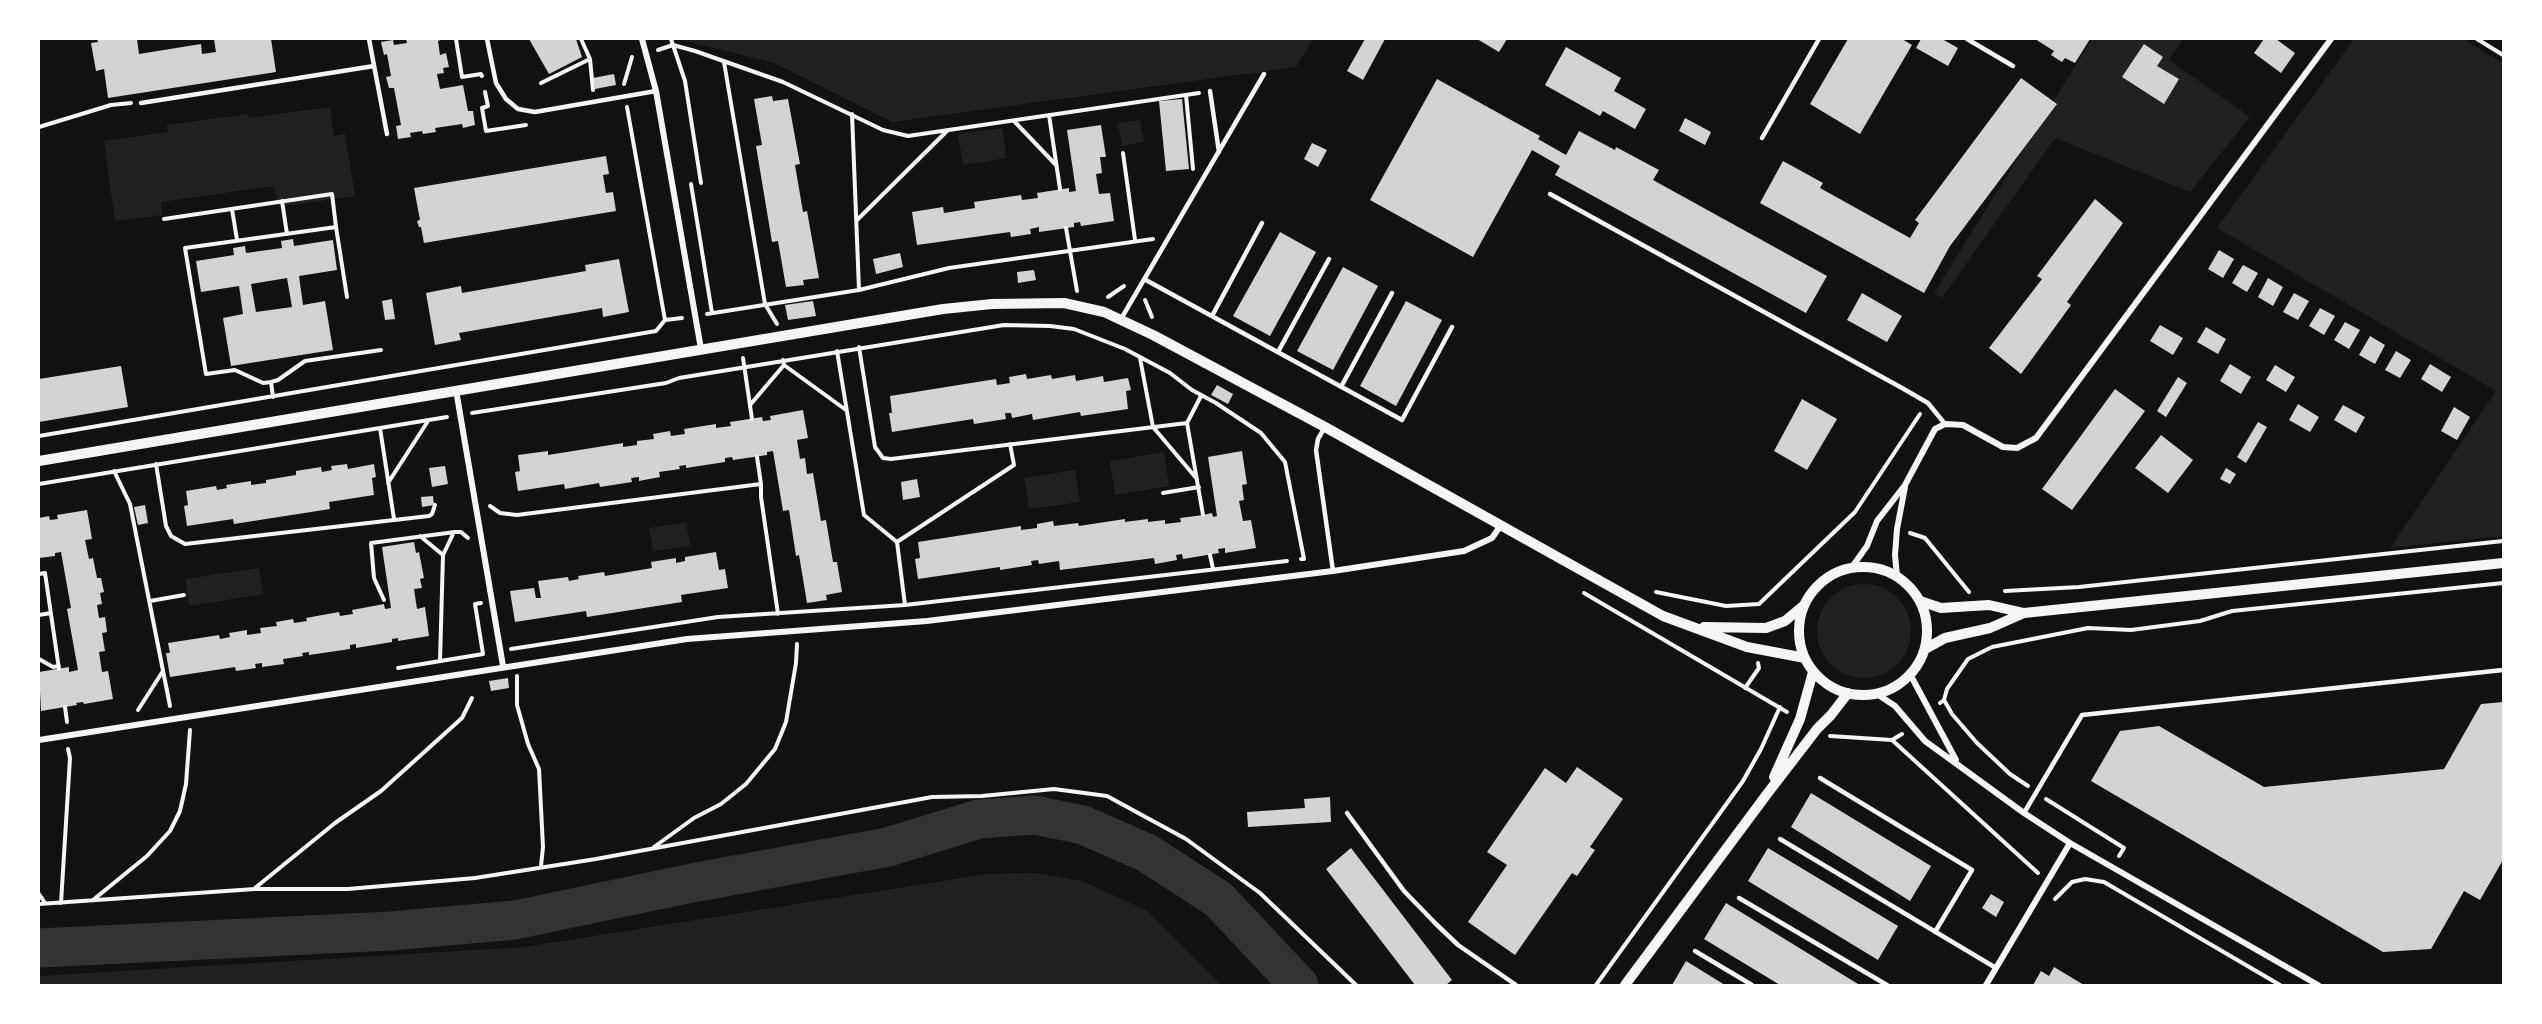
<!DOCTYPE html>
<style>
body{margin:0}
#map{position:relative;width:2542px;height:1024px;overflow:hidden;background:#111;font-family:"Noto Serif",serif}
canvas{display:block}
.frame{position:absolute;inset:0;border:40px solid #fff;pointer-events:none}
</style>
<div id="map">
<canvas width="2542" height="1024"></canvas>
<div class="frame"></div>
</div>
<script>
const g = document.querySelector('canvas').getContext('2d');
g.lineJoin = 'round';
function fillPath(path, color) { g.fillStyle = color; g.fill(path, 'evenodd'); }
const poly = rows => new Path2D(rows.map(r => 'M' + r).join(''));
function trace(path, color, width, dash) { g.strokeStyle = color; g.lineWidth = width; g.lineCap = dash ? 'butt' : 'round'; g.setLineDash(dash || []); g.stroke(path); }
fillPath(poly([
 [677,39,1313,39,1296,67,892,122,774,63],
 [2092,39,2183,39,2169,60,2250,117,2190,192,2055,138,1942,298,1934,293],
 [2354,39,2463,39,2503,63,2503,536,2390,548,2496,391,2217,228],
 [330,107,334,136,345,134,355,196,278,207,274,186,161,202,162,215,115,221,104,141,168,132,167,125,248,114,249,118],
 [1140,120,1144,142,1122,146,1118,123],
 [1002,128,1007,158,963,165,958,134],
 [1164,452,1169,486,1115,495,1110,461],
 [1075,470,1080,502,1029,509,1024,478],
 [686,522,690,546,653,551,649,528],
 [259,568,263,594,189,606,185,579],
 '1817 631a47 47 0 1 1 94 0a47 47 0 1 1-94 0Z',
 [1035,873,1082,881,1146,910,1221,985,39,985,39,976,524,947,987,874]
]), '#202020');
trace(poly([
 [39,948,391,931,515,920,692,883,888,847,979,819,1035,815,1083,825,1147,853,1218,899,1299,985]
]), '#333', 39);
fillPath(poly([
 [97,39,137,39,139,54,201,44,202,54,216,52,214,39,271,39,276,72,108,98,104,69,96,71,91,43,98,42],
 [406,39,442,39,438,41,440,55,446,53,449,67,443,68,444,73,437,74,440,89,463,85,468,111,473,111,475,125,463,128,462,124,435,128,436,132,423,134,422,131,410,133,411,137,398,139,396,126,401,125,394,88,389,88,386,77,391,76,387,54,384,55,381,42,393,40,394,45,407,43],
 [529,39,576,39,582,57,549,74],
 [1365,39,1385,39,1363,80,1347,71],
 [1477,39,1507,39,1499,52],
 [1848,39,1902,39,1912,45,1860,134,1810,104],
 [1921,39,1942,39,1958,48,1948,66,1916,48],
 [2035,39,2090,39,2075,63,2065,58,2062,62,2051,55,2054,51],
 [2264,39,2276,39,2295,53,2281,73,2254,53],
 [2144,44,2163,57,2157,66,2179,79,2164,104,2122,77],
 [1566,47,1621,78,1614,91,1646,109,1635,129,1603,111,1600,116,1545,85],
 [614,74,616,85,595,89,593,78],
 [2021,78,2057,104,1950,246,1924,293,1760,203,1783,161,1823,183,1820,188,1910,238,1919,223,1915,220],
 [1437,79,1540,136,1538,139,1566,155,1579,131,1615,150,1616,147,1659,170,1653,180,1827,276,1806,313,1555,175,1560,166,1532,150,1473,257,1370,200],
 [772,96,773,101,788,99,800,164,795,165,803,212,807,211,819,278,803,280,804,285,786,287,778,241,772,242,756,146,762,145,754,99],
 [1182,99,1189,169,1166,171,1159,101],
 [1685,118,1711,132,1705,145,1679,131],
 [1101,125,1106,157,1100,157,1102,173,1096,174,1099,194,1110,193,1114,221,1081,226,1080,222,1074,223,1074,227,1039,232,1039,227,1030,229,1031,234,1011,237,1010,232,917,245,912,212,943,207,944,213,975,208,974,202,1021,195,1022,200,1038,198,1037,193,1069,188,1069,192,1076,191,1067,130],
 [1312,143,1327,150,1318,167,1304,159],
 [606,156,609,174,603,175,606,193,613,192,616,211,424,243,421,227,419,227,417,221,420,220,414,188],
 [2095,199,2123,223,2067,302,2071,305,2021,374,1989,348,2042,279,2037,276],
 [1280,232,1316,252,1270,336,1233,316],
 [293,239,294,246,333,240,337,270,299,276,303,305,325,301,333,350,231,366,223,318,243,314,239,286,201,292,196,261,234,255,233,248,245,246,246,253,282,248,281,241],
 [287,278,292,307,256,312,251,284],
 [2219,250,2234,259,2223,278,2208,269],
 [900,253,903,267,876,274,873,259],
 [619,259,629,312,603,317,602,308,459,333,461,340,435,345,426,293,461,286,462,293,586,271,585,265],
 [2243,265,2258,273,2247,292,2232,283],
 [1343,267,1378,286,1333,370,1297,351],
 [1034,270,1036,280,1018,283,1017,272],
 [2268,278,2283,287,2273,306,2258,297],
 [1862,293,1902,316,1887,342,1847,320],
 [2294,293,2309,301,2298,320,2283,312],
 [392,299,395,319,385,320,382,301],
 [813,301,816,316,788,320,785,305],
 [1406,301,1442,320,1396,406,1360,386],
 [2320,308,2335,316,2324,335,2309,326],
 [2345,322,2360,330,2349,349,2334,340],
 [2160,325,2183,338,2173,355,2150,341],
 [2206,327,2226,339,2218,354,2197,342],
 [2370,336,2385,345,2375,364,2359,355],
 [2396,351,2411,360,2400,378,2385,370],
 [2230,364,2251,377,2241,394,2220,381],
 [2430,364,2451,377,2442,392,2421,379],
 [2275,365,2295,377,2286,392,2266,380],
 [121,366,128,407,39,422,39,379],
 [1026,374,1027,379,1051,375,1052,379,1075,375,1076,381,1103,376,1104,382,1128,378,1131,390,1126,391,1128,409,1081,416,1080,412,1033,420,1032,414,1012,418,1011,413,1005,413,1006,419,974,424,973,419,892,432,889,413,892,413,890,396,996,379,997,385,1010,383,1009,377],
 [2178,377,2187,383,2166,417,2157,411],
 [1217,385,1233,394,1228,404,1211,395],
 [2115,389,2145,411,2072,510,2042,489],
 [1802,399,1837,419,1807,470,1774,451],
 [2298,404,2319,417,2310,432,2289,420],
 [2343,405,2365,417,2356,433,2334,420],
 [2454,407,2470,417,2457,440,2441,431],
 [803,410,808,438,797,440,800,459,805,458,807,474,813,473,821,521,826,520,833,562,837,562,842,592,826,595,827,600,807,603,799,555,796,556,789,510,783,511,773,451,767,452,767,455,733,460,732,457,725,458,725,462,686,468,686,465,679,466,680,469,659,472,660,477,639,481,639,477,631,478,632,482,600,487,599,483,565,489,564,484,518,491,515,472,520,471,518,455,548,451,548,455,623,443,623,447,637,445,637,441,654,439,653,434,670,431,671,436,685,434,684,429,716,424,716,428,731,426,730,422,762,417,763,421,771,420,770,416],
 [2258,422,2267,427,2246,463,2237,457],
 [2161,435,2193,460,2168,493,2135,468],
 [1242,451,1247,484,1242,485,1244,500,1239,501,1243,521,1251,520,1256,548,1225,553,1225,548,1218,549,1219,553,1183,559,1182,554,1176,555,1177,560,1155,564,1154,558,1060,570,1059,561,1039,564,1038,560,1031,561,1032,565,1000,570,1000,567,918,579,915,559,920,558,918,542,1021,526,1021,530,1037,528,1037,524,1053,521,1054,526,1078,523,1079,526,1125,519,1125,522,1148,519,1148,522,1165,520,1165,524,1181,522,1180,518,1203,515,1212,513,1213,517,1217,516,1208,457],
 [347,464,348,469,374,464,376,477,372,478,374,495,329,502,330,509,234,524,233,519,187,526,184,506,188,505,186,491,216,486,217,490,227,488,226,485,251,481,251,485,266,483,266,480,296,475,296,471,321,467,322,472,332,470,331,466],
 [445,466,448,484,432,487,429,468],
 [2226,468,2236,474,2230,484,2220,479],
 [917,479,920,497,903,500,901,482],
 [433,496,434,505,422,507,421,497],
 [145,505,148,523,138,525,134,507],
 [87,510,92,539,85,540,89,559,93,558,97,578,101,578,104,592,100,593,102,604,97,605,99,618,105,617,107,632,102,633,105,651,99,652,102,672,108,671,113,699,84,704,83,702,76,703,77,705,41,711,39,672,69,667,69,672,78,670,67,609,71,608,61,552,55,553,55,556,39,558,39,518,49,516,50,520,58,519,57,515],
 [414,542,416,553,419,552,424,578,420,579,422,588,414,589,417,609,425,607,429,636,398,641,398,638,392,639,392,642,356,648,356,644,350,645,350,649,309,655,309,652,302,653,303,656,283,659,284,664,262,667,262,663,255,664,256,668,236,671,235,667,170,677,166,653,170,653,168,643,219,635,220,639,230,637,229,633,247,630,247,635,261,633,260,628,277,626,276,622,293,619,294,623,307,621,306,618,339,612,340,616,353,614,352,610,384,604,385,609,391,608,382,547],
 [716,552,719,570,725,569,728,588,681,595,682,602,587,617,586,611,515,622,510,591,534,588,536,598,541,598,538,581,568,577,569,581,579,579,578,576,604,572,605,576,652,568,651,562,676,558,676,563,685,561,685,557],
 [508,678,509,688,491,691,489,681],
 [2503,702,2503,860,2480,900,2464,891,2431,949,2383,952,2091,781,2120,731,2159,726,2264,787,2444,769,2481,704],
 [1577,767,1623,799,1590,847,1595,850,1577,876,1572,873,1515,955,1468,922,1507,865,1487,852,1545,768,1566,783],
 [1811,793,1931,866,1910,901,1791,827],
 [1330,797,1331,822,1248,827,1247,812,1305,808,1304,799],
 [1351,848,1452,980,1446,985,1415,985,1326,869],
 [1768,848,1898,926,1878,960,1748,881],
 [1991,894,2004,902,1996,917,1982,908],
 [1726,903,1858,984,1780,985,1704,939],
 [1686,961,1725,985,1672,985],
 [2054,967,2084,985,2033,985,2041,971,2049,976]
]), '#d3d3d3');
trace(poly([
 [456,39,462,77,481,74,482,76],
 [581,39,590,59,593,90],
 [671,39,685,81,701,183],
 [2477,39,2503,55],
 [658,50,673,45,695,51,783,82,883,130,908,136,1199,93],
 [724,62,765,304,777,324],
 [541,83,590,59],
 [624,84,632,57],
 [485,92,488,106,482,108,486,131,526,125],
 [1186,95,1193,169],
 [852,114,859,290],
 [1049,115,1060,189],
 [1014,121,1056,165],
 [39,127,111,105,131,103],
 [1123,153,1135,240],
 [691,184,712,313],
 [282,201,287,234],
 [232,209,237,240],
 [164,219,332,194,336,227],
 [857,220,947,131],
 [1066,228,1077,291],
 [347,297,336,227,185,248,206,374,235,370,263,383,271,382,278,380,305,361,381,350],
 [1108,297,1124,286],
 [1145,300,1152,317],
 [707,314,859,290,949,268,1153,239],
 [665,320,682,318],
 [859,347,875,447,883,458,891,459,1187,423],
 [837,351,864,515,897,542,905,605],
 [743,358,752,419],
 [1140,358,1153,427,1197,479],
 [784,365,846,410],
 [271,382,273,397],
 [1201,396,1187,423,1203,515],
 [750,405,784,365,783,360],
 [472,413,666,383,679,378,1004,325,1050,326,1074,329,1125,349,1170,373,1192,390,1216,403,1261,433,1285,462,1304,559,1301,559],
 [380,428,394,519],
 [39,436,656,331,665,320,627,107],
 [757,457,761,484,761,497,778,614],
 [156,464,166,526,171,536,185,544,429,516,432,514,435,505],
 [114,471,130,504,170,706],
 [388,483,428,421],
 [39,484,447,417],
 [1163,493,1199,487],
 [490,506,500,513,517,515,761,484],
 [1910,533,1925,538,1969,592],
 [420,536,443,555],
 [897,542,1014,465,1010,444],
 [1210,555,1213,569],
 [39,574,45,573,59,669],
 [2005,591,2079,587,2503,541],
 [1656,592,1726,606,1759,604,1855,512,1920,414],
 [1584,593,1787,712],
 [384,600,374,578,371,543,455,532,461,532,468,538],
 [150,601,184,595],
 [39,615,51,613],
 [511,649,718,617,905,605,1287,561],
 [39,659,53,667,59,666],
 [440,661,443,555,454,532],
 [398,668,483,654,475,604,481,603],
 [517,676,517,705,528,744,539,769,543,847,541,866],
 [1745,688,1759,668,1758,663],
 [1944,700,1952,714,1977,743,2010,774,2028,786],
 [1940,703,1944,700,1947,689,1968,659,1992,647,2088,628,2131,630,2200,621,2232,611,2503,583],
 [65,707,67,722],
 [138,710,163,671],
 [1830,736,1892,740,1902,734],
 [1892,740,2038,873],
 [2046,799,2124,848,2119,856],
 [654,847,694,818,721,804,746,784,775,749,786,722,796,663,797,644],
 [255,888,335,823,381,791,462,718,472,698],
 [39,894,45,903],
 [2055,899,2072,882,2085,879,2104,882,2280,985],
 [93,900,147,856,170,831,180,811,186,784,190,730],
 [61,903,70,758,68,749],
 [39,904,255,889,348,889,475,878,596,859,932,797,982,796,1054,789,1107,796,1186,839,1260,893,1356,985],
 [1596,985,1743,781,1761,749,1780,707]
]), '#f5f5f5', 4);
trace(poly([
 [369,39,387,134],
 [487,39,496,83,506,99,518,109,535,112,656,91],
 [1967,39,2013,66],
 [1210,91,1219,152],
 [141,103,374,66],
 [1762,138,1819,39],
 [1550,194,1902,388,1928,403,1945,424],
 [1144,279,1402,420,1452,327],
 [1212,316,1262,223],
 [1121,319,1264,74],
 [1278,352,1329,259],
 [1341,387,1392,293],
 [1325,427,1318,439,1316,450,1333,571],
 [1820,778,1972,870,1935,932],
 [1347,813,1404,891,1436,924,1458,945,1516,985],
 [2024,813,2082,715,2503,670],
 [1780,839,1996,968],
 [1739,898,1887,985],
 [1695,951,1752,985]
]), '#f5f5f5', 4.5);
trace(poly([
 [642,39,656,91,701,349],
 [456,390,503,666],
 [1852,567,1867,546,1877,521,1905,485,1935,429,1945,424,1963,425,2003,447,2017,448,2036,438,2331,39],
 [1897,576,1895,555,1897,529,1905,487],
 [1910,674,1956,760],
 [1877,694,1895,706,1925,741,2024,813,2070,843,2318,985],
 [39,740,687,639,927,621,1333,571,1464,551,1492,538,1501,525],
 [1986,985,2070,843]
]), '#f5f5f5', 6);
trace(poly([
 [39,461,943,309,992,304,1064,303,1104,312,1153,335,1325,427,1663,616,1747,647,1805,658],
 '1799 631a64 64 0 1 1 128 0a64 64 0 1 1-128 0Z',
 [1920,601,1941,608,1989,605,2024,613,2503,563],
 [1704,627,1766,628,1785,621,1803,606],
 [1925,649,1945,638,1990,628,2024,613],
 [1774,777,1800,719,1813,672],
 [1625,985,1767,794,1817,729,1831,715,1848,693]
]), '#f5f5f5', 10);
</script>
